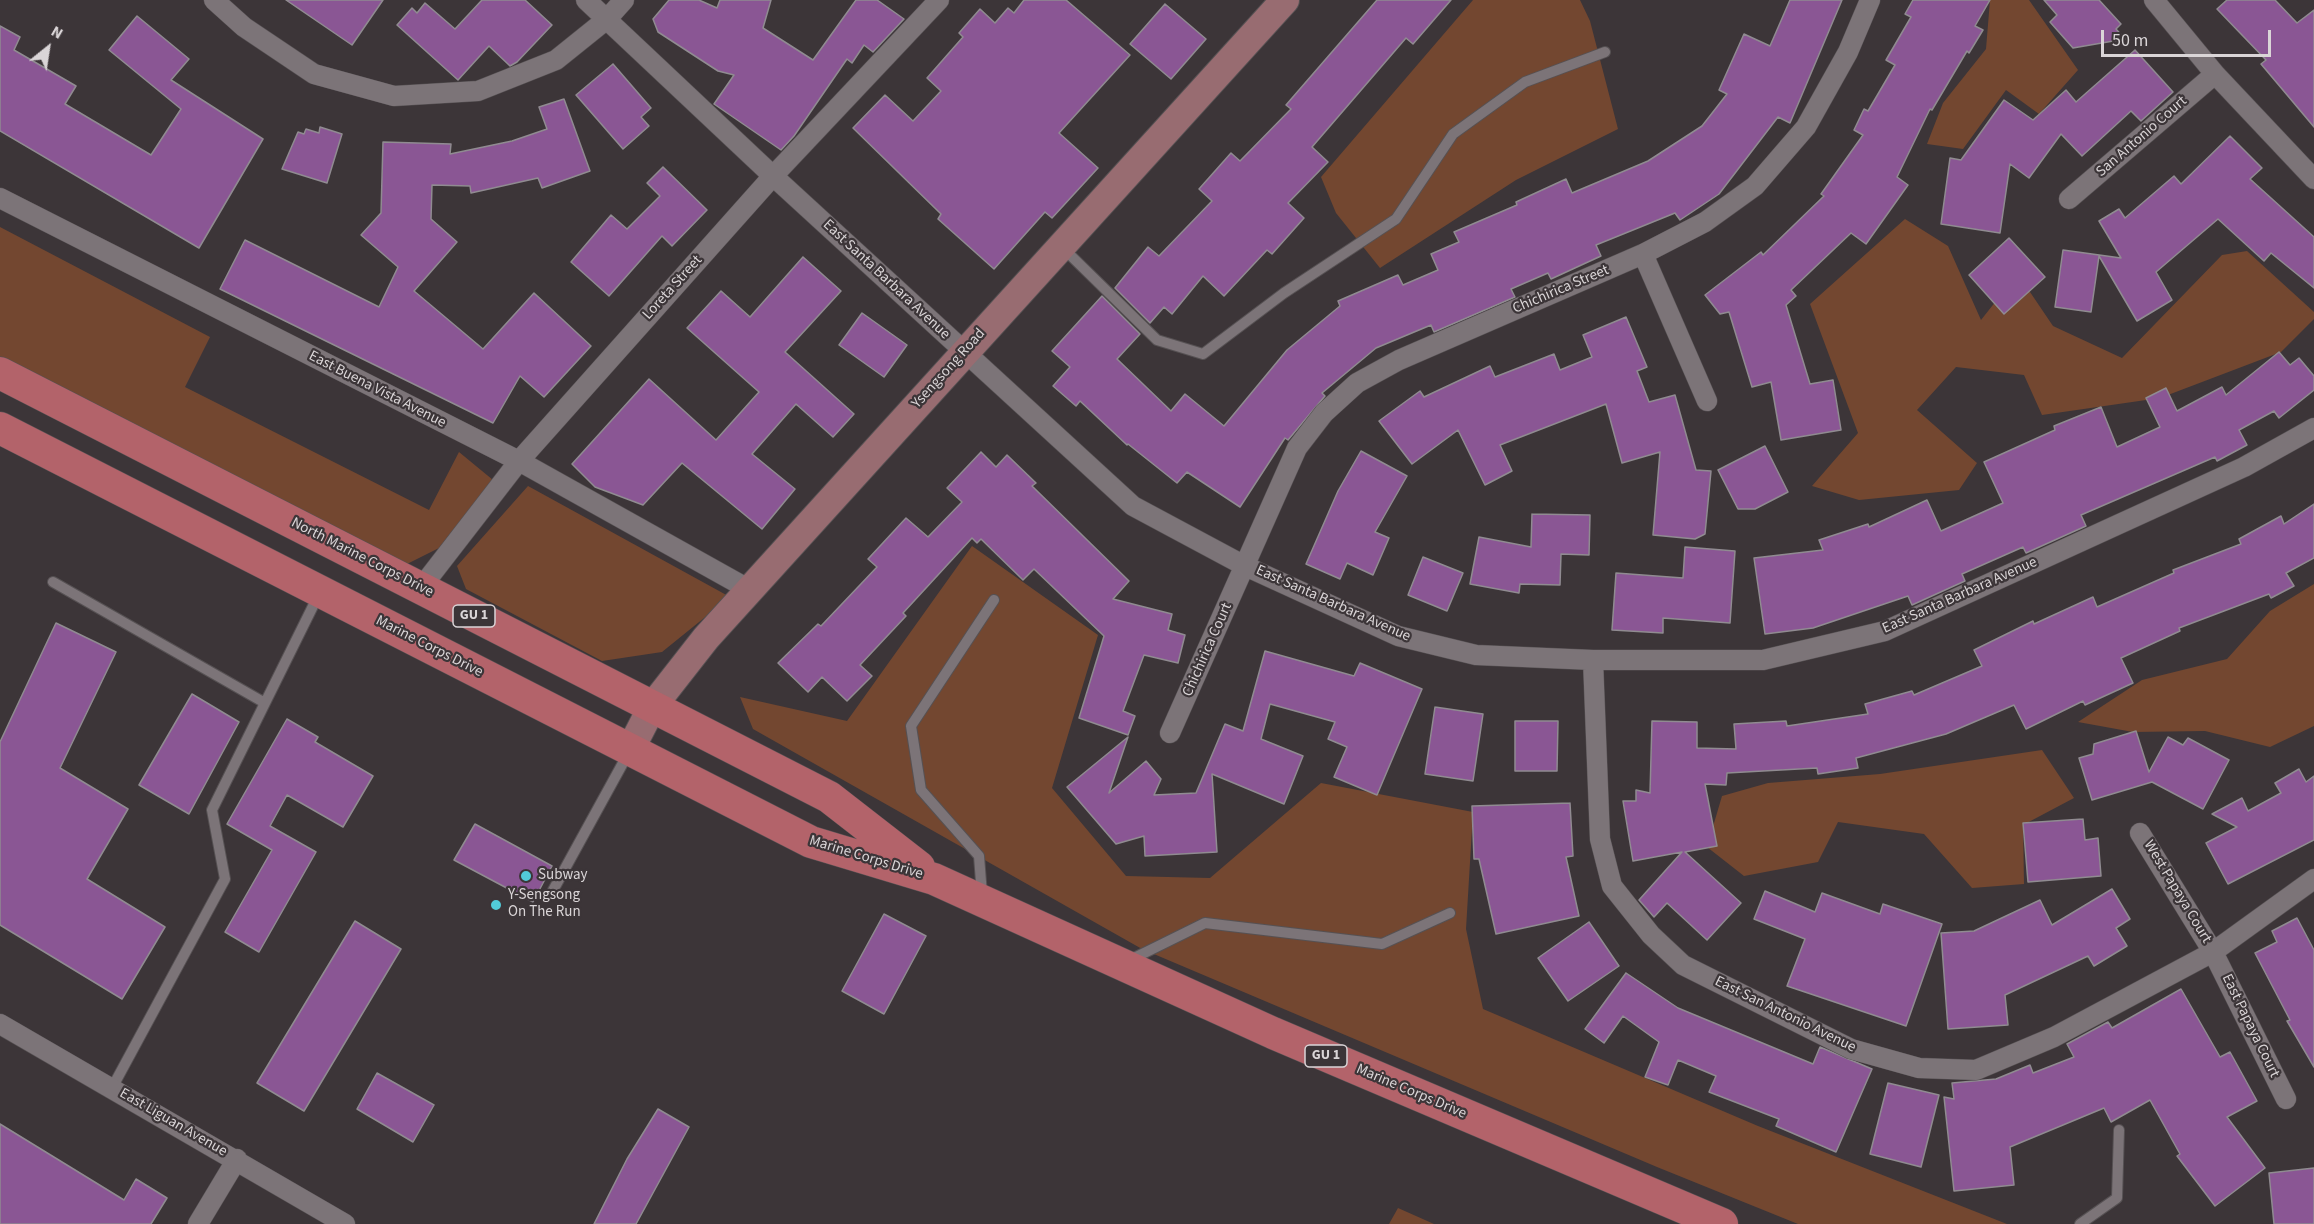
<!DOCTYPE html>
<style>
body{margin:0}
#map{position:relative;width:2314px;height:1224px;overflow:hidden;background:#3c3538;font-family:"Source Sans 3",sans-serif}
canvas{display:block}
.north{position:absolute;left:18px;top:18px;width:60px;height:60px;-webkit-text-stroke:4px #3c3538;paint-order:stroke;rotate:30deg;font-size:16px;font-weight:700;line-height:24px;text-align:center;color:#dad5d7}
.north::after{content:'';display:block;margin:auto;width:21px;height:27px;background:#dad5d7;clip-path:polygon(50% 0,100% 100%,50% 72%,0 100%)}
.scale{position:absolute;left:2101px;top:30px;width:170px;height:27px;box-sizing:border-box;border:3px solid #dad5d7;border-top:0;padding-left:8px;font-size:18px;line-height:21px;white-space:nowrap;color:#dad5d7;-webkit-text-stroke:4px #3c3538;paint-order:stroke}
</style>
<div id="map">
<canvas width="2314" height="1224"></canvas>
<div class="north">N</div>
<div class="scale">50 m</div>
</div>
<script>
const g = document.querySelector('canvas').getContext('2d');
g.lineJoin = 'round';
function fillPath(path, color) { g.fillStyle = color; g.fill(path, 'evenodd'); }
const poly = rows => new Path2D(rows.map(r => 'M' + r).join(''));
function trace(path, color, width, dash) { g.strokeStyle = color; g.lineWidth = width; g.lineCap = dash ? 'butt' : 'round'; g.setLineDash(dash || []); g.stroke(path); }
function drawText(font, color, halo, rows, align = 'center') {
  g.font = font + ' "Source Sans 3",sans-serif'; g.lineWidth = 4.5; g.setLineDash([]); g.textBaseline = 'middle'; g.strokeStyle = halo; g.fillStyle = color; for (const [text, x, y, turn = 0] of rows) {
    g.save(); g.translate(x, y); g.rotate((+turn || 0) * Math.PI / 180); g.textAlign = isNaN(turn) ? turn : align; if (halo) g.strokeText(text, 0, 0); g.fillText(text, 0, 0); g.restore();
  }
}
fillPath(poly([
 [1473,0,1580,0,1590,21,1618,129,1516,180,1380,268,1336,213,1321,177],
 [1990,0,2029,0,2078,70,2039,114,2006,90,1963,149,1927,144,1943,103,1986,49],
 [1905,219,1948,246,1981,320,2011,282,2030,292,2053,326,2122,358,2222,255,2247,251,2314,312,2314,319,2281,352,2160,398,2042,415,2024,375,1956,367,1917,410,1977,463,1959,490,1859,500,1812,486,1858,433,1810,304],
 [0,227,210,337,185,387,429,510,459,452,493,480,439,548,407,564,0,357],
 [528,486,730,597,662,652,602,661,466,589,457,566],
 [972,546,1098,635,1052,788,1126,876,1210,878,1321,783,1473,812,1466,929,1483,1009,1758,1126,2007,1224,1798,1224,1657,1167,1142,949,753,729,740,697,847,721],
 [2314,584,2314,726,2270,747,2205,731,2133,732,2078,722,2142,680,2227,659,2270,611],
 [2042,750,2074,798,2023,825,2024,884,1972,888,1924,834,1838,822,1818,862,1744,876,1707,847,1722,796,1768,783,1880,774],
 [1398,1208,1434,1224,1389,1224]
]), '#734730');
const building = poly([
 [286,0,383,0,352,45,286,0],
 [482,0,525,0,552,25,517,62,510,66,489,46,458,80,397,25,412,8,417,13,425,3,455,29,482,0],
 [669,0,699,0,717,8,720,0,771,0,763,28,813,60,856,0,877,0,904,19,873,52,864,45,852,63,847,59,794,136,781,150,714,104,734,75,718,71,658,32,653,19,669,0],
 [1024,0,1066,0,1130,55,1059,133,1098,168,1052,218,1045,212,994,269,938,219,941,214,853,128,885,95,913,121,941,91,927,78,963,37,959,33,980,9,995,23,1008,8,1014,13,1024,0],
 [1377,0,1451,0,1413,44,1406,38,1312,147,1328,162,1288,203,1304,218,1272,254,1267,250,1224,296,1203,276,1172,314,1164,307,1150,323,1115,288,1148,247,1159,256,1212,201,1199,189,1231,153,1240,161,1291,109,1286,105,1377,0],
 [1790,0,1842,0,1790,123,1778,117,1719,194,1680,220,1675,213,1596,245,1601,256,1551,279,1548,273,1511,289,1515,297,1434,332,1431,325,1376,348,1322,393,1325,396,1288,440,1285,438,1240,507,1187,472,1177,483,1128,444,1127,445,1080,401,1076,406,1053,386,1070,367,1052,351,1102,296,1140,334,1117,359,1171,411,1185,394,1224,426,1287,350,1340,306,1338,301,1398,275,1403,285,1438,270,1431,254,1459,242,1454,232,1517,205,1516,202,1566,179,1572,193,1648,161,1702,126,1727,94,1719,90,1744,34,1770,46,1790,0],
 [1913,0,1990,0,1975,26,1983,30,1969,53,1967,51,1932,110,1930,109,1897,177,1908,185,1866,244,1851,233,1791,290,1796,296,1786,305,1810,384,1833,380,1841,430,1781,440,1771,382,1752,387,1729,312,1720,314,1705,295,1761,252,1763,255,1824,196,1821,194,1863,135,1854,130,1864,109,1868,111,1895,65,1886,60,1911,17,1905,14,1913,0],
 [2044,0,2099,0,2121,24,2116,29,2125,39,2073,48,2050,22,2057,15,2044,0],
 [2227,0,2275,0,2297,23,2314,10,2314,127,2261,64,2266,60,2217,9,2227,0],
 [1165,4,1206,39,1171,79,1130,44,1165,4],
 [137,16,189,59,171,80,263,139,199,248,0,131,0,26,20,37,14,50,76,86,65,104,151,155,181,109,109,50,137,16],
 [2135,50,2173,92,2141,121,2131,111,2082,156,2061,134,2029,178,2010,164,2000,233,1941,224,1950,158,1961,160,2004,100,2033,120,2066,90,2076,102,2135,50],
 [613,64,651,108,641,117,649,126,623,149,576,95,613,64],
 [564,99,590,171,542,188,538,178,471,193,470,186,432,185,431,219,457,242,414,291,483,349,534,293,591,346,544,397,520,376,493,423,220,289,245,240,379,307,398,267,361,235,381,213,383,142,451,144,450,154,512,141,547,129,539,107,564,99],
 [320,127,342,134,327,183,282,169,298,132,304,134,306,129,319,133,320,127],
 [2230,136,2262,168,2250,179,2314,237,2314,288,2271,253,2264,261,2218,219,2156,272,2172,300,2137,321,2099,256,2091,312,2055,307,2063,250,2121,258,2099,221,2119,209,2125,218,2174,176,2181,184,2230,136],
 [663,167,707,210,672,246,662,236,609,296,571,262,611,215,627,229,660,196,647,183,663,167],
 [2009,238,2045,277,2004,314,1969,275,2009,238],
 [803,257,841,291,785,352,854,414,833,437,796,404,752,454,795,489,762,529,682,463,643,505,595,487,572,464,649,379,716,440,759,392,687,328,721,291,750,317,803,257],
 [862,313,907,345,884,377,839,345,862,313],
 [1626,317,1647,367,1637,371,1649,402,1675,395,1696,470,1711,471,1705,534,1695,539,1653,535,1660,452,1622,463,1606,404,1500,445,1512,471,1485,485,1458,430,1412,464,1379,421,1420,391,1424,397,1490,366,1495,377,1554,354,1560,370,1592,357,1583,335,1626,317],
 [2279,352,2290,365,2299,358,2314,376,2314,390,2279,418,2274,411,2239,430,2247,445,2217,461,2215,457,2081,515,2086,526,2026,553,2023,547,1962,574,1965,581,1912,605,1908,596,1813,628,1765,634,1754,558,1823,550,1819,540,1868,524,1869,527,1927,500,1941,531,2003,503,1984,462,2055,430,2054,426,2101,407,2117,447,2160,427,2146,398,2166,388,2177,411,2222,387,2226,395,2279,352],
 [1765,446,1788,492,1755,509,1738,509,1718,470,1765,446],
 [1361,451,1407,476,1375,532,1389,538,1373,575,1347,563,1340,579,1306,564,1338,491,1361,451],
 [981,452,996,467,1007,455,1036,483,1032,486,1129,581,1113,599,1172,614,1168,630,1185,635,1178,663,1144,655,1123,711,1135,716,1128,735,1079,718,1104,636,1034,569,1023,580,981,539,977,543,972,538,903,613,906,616,860,665,872,676,847,701,822,677,808,692,778,663,818,624,821,626,877,567,868,559,906,518,928,537,962,502,947,488,981,452],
 [2314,504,2314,558,2286,573,2294,586,2271,598,2269,594,2179,628,2180,631,2121,658,2133,683,2085,705,2083,701,2026,729,2014,705,1946,734,1856,758,1858,768,1818,774,1817,768,1727,773,1726,785,1705,784,1717,846,1685,852,1741,903,1707,940,1667,903,1654,917,1639,900,1682,852,1633,861,1623,801,1636,801,1636,790,1650,793,1652,721,1697,722,1697,748,1736,749,1734,724,1786,721,1787,726,1868,714,1865,704,1912,691,1914,695,1982,666,1974,650,2033,621,2034,624,2093,597,2097,607,2174,573,2173,570,2241,544,2239,539,2281,516,2284,524,2314,504],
 [1532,514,1590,515,1589,555,1561,554,1560,585,1520,584,1519,593,1470,584,1479,537,1531,547,1532,514],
 [1685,547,1735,551,1730,623,1663,618,1663,633,1612,630,1616,573,1683,578,1685,547],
 [1423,557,1463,573,1447,611,1408,595,1423,557],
 [56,623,116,652,60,768,128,809,87,879,165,927,122,999,0,925,0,742,56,623],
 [1265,651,1354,676,1360,663,1422,689,1377,795,1334,777,1347,747,1328,739,1335,722,1270,704,1261,739,1303,756,1284,804,1212,774,1217,852,1145,856,1144,836,1116,844,1067,787,1128,737,1109,793,1146,761,1161,779,1154,795,1196,793,1225,724,1243,731,1265,651],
 [192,694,239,722,189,814,139,785,192,694],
 [1435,707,1483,714,1473,781,1425,774,1435,707],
 [287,719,318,737,315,742,373,776,343,827,287,795,270,826,316,852,259,952,225,932,272,850,227,824,287,719],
 [1515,721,1558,721,1557,771,1515,771,1515,721],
 [2136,731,2149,772,2168,737,2183,745,2188,738,2229,760,2203,809,2152,782,2092,800,2079,758,2093,754,2094,744,2136,731],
 [2299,769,2306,782,2314,776,2314,840,2228,884,2206,843,2237,827,2212,814,2242,798,2248,811,2281,793,2275,783,2299,769],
 [1570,803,1573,856,1566,857,1579,916,1496,934,1479,859,1474,859,1472,806,1570,803],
 [2083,819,2085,840,2098,838,2101,876,2028,882,2023,823,2083,819],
 [475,824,552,866,533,902,454,860,475,824],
 [2112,889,2130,919,2116,928,2127,946,2094,966,2088,956,2005,995,2008,1025,1948,1029,1941,933,1974,931,2040,900,2052,925,2112,889],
 [1765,891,1815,912,1822,893,1880,914,1883,904,1942,924,1906,1026,1787,986,1805,939,1754,919,1765,891],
 [884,914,926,936,884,1014,842,991,884,914],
 [2297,918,2314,950,2314,1067,2287,1021,2290,1020,2255,953,2277,942,2272,931,2297,918],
 [355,921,401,949,304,1111,257,1083,355,921],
 [1589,922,1619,966,1568,1001,1538,958,1589,922],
 [1626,973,1678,1008,1813,1064,1820,1047,1872,1069,1836,1152,1776,1126,1779,1119,1709,1092,1716,1076,1678,1060,1668,1085,1645,1077,1659,1042,1623,1016,1604,1043,1585,1029,1626,973],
 [2181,989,2220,1057,2230,1052,2257,1101,2227,1117,2265,1168,2215,1206,2177,1156,2180,1154,2150,1100,2111,1122,2104,1108,2010,1147,2014,1185,1954,1191,1944,1097,1954,1099,1952,1083,1996,1079,2030,1065,2033,1073,2074,1057,2067,1044,2108,1022,2112,1028,2181,989],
 [377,1073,434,1105,413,1142,357,1109,377,1073],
 [1888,1083,1939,1095,1921,1167,1870,1154,1888,1083],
 [658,1109,689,1127,636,1224,594,1224,627,1159,658,1109],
 [0,1124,124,1200,136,1179,167,1198,151,1224,0,1224,0,1124],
 [2314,1168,2314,1224,2274,1224,2269,1173,2314,1168]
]);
fillPath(building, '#8a5694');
trace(building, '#908b91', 1.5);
const lane = poly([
 [1063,248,1157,340,1203,354,1284,293,1396,219,1453,134,1525,82,1605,52],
 [53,582,265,703],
 [551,894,629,752],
 [982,895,979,856,921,790,911,726,994,600],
 [1128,961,1205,923,1382,944,1450,913],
 [112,1088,225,879,212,810,319,594],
 [2080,1224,2117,1198,2119,1130]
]);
const street = poly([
 [214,0,244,27,314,74,394,96,478,91,556,60,607,19,624,0],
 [586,0,773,176,1133,506,1245,566,1398,636,1476,655,1593,660,1763,660,1885,631,2244,467,2314,428],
 [2154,0,2215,74,2314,179],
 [0,198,519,461,750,590],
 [2069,199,2215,74],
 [1643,254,1707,401],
 [420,589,519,461,773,176,939,0],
 [1593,660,1600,839,1612,886,1651,935,1683,965,1851,1049,1919,1068,1976,1070,2054,1037,2213,952,2314,879],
 [1170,733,1297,448,1324,413,1357,383,1399,360,1643,254,1705,222,1755,186,1806,127,1848,52,1870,0],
 [2140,833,2213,952,2286,1099],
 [0,1024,345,1224],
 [198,1224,237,1159]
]);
const secondary = poly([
 [630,750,652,707,706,638,1285,0]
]);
const primary = poly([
 [0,373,829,797,919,867],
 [0,428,811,842,934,879,1273,1033,1722,1224]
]);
trace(lane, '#565153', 12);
trace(street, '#565153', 21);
trace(secondary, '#565153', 30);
trace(primary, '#565153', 33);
trace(lane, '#7c7478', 10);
trace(street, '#7c7478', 20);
trace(secondary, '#986c71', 28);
trace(primary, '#b3636a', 32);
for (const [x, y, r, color] of [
 [526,876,6,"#52cbd8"],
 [496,905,6,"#52cbd8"]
]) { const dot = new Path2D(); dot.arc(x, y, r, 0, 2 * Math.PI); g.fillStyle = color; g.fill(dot); trace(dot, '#3c3538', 2); }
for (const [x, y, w] of [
 [474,616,42],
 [1326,1056,42]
]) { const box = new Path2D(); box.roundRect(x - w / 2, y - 11, w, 22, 4.5); g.fillStyle = '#3c3538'; g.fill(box); trace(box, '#dad5d7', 1.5); }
drawText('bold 14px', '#dad5d7', null, [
 ["GU 1",474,616],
 ["GU 1",1326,1056]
]);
drawText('15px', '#dad5d7', '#3c3538', [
 ["San Antonio Court",2142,137,-41],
 ["East Santa Barbara Avenue",886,280,43],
 ["Loreta Street",673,288,-48],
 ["Chichirica Street",1561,290,-23],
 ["Ysengsong Road",949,369,-48],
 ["East Buena Vista Avenue",377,390,27],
 ["North Marine Corps Drive",362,558,27],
 ["East Santa Barbara Avenue",1960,596,-24],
 ["East Santa Barbara Avenue",1333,604,24],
 ["Marine Corps Drive",429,647,27],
 ["Chichirica Court",1208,650,-66],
 ["Marine Corps Drive",866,858,17],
 ["West Papaya Court",2177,892,59],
 ["East San Antonio Avenue",1785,1015,26],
 ["East Papaya Court",2250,1026,64],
 ["Marine Corps Drive",1411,1092,23],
 ["East Liguan Avenue",173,1123,30]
]);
drawText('15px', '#dad5d7', '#3c3538', [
 ["Subway",538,876],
 ["Y-Sengsong",508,896],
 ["On The Run",508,913]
], 'left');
</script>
